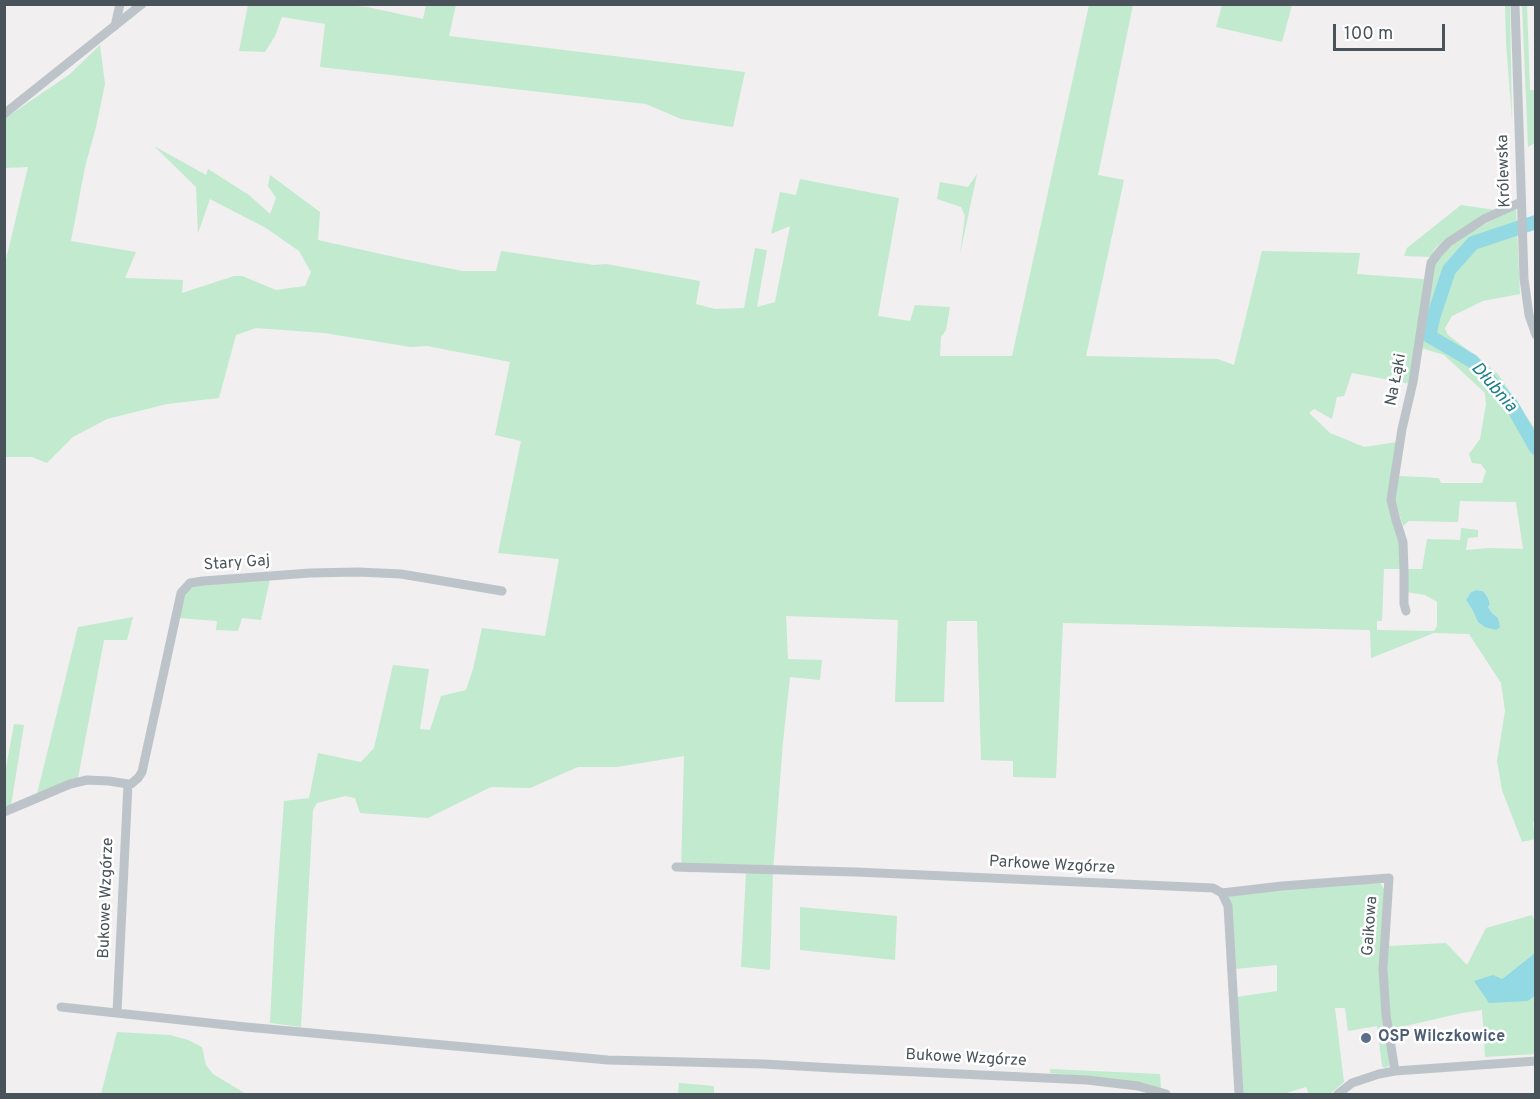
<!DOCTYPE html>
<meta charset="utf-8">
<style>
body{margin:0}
#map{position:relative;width:1540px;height:1099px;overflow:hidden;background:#f1efef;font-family:Overpass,sans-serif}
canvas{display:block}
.frame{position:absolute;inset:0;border:6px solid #49535a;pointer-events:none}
.scale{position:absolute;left:1333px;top:24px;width:112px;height:27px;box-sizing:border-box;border:3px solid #49535a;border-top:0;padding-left:8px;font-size:18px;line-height:21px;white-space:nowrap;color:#49535a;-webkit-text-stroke:4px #fff;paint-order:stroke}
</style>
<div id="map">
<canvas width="1540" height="1099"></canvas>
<div class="frame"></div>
<div class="scale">100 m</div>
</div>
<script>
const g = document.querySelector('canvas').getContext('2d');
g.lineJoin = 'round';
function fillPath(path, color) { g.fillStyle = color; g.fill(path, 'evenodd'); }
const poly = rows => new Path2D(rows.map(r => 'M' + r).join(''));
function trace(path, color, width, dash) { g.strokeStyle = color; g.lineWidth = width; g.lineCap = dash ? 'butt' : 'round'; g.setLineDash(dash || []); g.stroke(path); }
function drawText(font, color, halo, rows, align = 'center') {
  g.font = font + ' Overpass,sans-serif'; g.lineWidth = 5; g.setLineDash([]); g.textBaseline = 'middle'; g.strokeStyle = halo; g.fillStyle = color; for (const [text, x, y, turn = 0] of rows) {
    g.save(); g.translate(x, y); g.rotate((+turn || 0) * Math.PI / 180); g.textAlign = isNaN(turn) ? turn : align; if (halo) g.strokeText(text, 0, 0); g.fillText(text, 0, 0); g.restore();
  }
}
fillPath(poly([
 [456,5,449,36,745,72,733,127,681,119,646,104,320,67,325,24,282,17,275,36,265,52,239,51,248,5,346,5,367,7,423,19,426,5],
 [1089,5,1133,5,1098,175,1124,180,1086,356,1218,359,1234,365,1262,251,1360,253,1357,274,1424,279,1411,384,1352,373,1344,396,1337,397,1332,419,1314,409,1309,413,1330,433,1364,447,1397,442,1388,502,1400,543,1401,569,1384,569,1382,621,1377,621,1377,630,1434,631,1437,626,1437,602,1425,595,1406,592,1408,569,1422,569,1427,539,1460,540,1461,528,1478,530,1478,537,1468,538,1466,550,1489,548,1523,549,1516,502,1460,501,1458,522,1409,521,1403,526,1395,499,1399,476,1439,478,1441,483,1482,483,1486,471,1481,464,1472,463,1469,454,1480,439,1486,404,1485,393,1444,355,1421,348,1436,258,1466,235,1501,215,1516,208,1520,294,1483,301,1452,316,1445,328,1448,335,1480,359,1498,374,1535,429,1536,818,1533,823,1535,839,1522,842,1502,790,1497,761,1505,711,1501,683,1469,634,1434,633,1371,658,1370,630,1063,623,1056,778,1013,777,1013,761,981,760,977,621,947,621,944,702,895,702,898,620,786,616,788,659,822,660,820,680,790,677,783,742,773,871,770,970,741,967,746,873,681,872,684,756,617,767,578,767,530,788,491,787,428,818,360,813,355,798,345,796,317,803,313,810,301,1027,270,1023,275,924,284,801,309,798,318,753,361,762,374,748,393,665,429,669,420,729,430,730,441,696,466,690,473,669,482,628,545,636,559,559,498,553,521,441,495,435,510,362,427,346,411,347,324,333,256,328,236,335,219,398,167,404,107,419,73,437,47,463,32,457,5,457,5,264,28,167,5,168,4,119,70,74,100,45,105,84,96,127,85,167,71,241,136,252,125,278,183,280,182,293,234,276,242,276,276,290,305,286,311,272,299,251,266,228,210,199,198,233,196,187,154,146,206,175,208,169,249,195,270,214,276,198,268,186,270,175,320,212,318,240,399,258,462,271,496,271,501,251,594,265,606,264,700,281,696,304,715,309,744,308,755,248,767,250,757,307,775,302,790,226,771,234,780,192,796,195,800,179,899,198,878,316,910,321,915,305,950,307,946,330,941,337,940,356,1012,356],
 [1476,590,1483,591,1488,598,1490,603,1488,607,1492,613,1498,618,1478,622,1472,609,1466,600,1471,592],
 [1222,5,1292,5,1282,42,1216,27],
 [1505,5,1510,5,1512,120,1506,42],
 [1522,5,1527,5,1530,90,1536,90,1535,143,1528,147],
 [977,174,960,254,965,216,961,207,937,199,940,182,968,187],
 [1461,205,1496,210,1461,229,1435,248,1431,257,1404,256,1407,248],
 [270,579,261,620,242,618,238,631,216,630,217,621,179,618,184,592,192,585],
 [133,617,127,640,104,640,78,778,37,794,78,627],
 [14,724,24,725,11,805,5,808,5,773],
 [1380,883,1385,890,1389,1066,1385,1068,1382,1066,1377,1026,1348,1031,1345,1008,1335,1008,1344,1082,1330,1094,1309,1094,1306,1087,1283,1094,1243,1094,1236,997,1277,991,1277,965,1234,969,1232,923,1229,896,1290,888],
 [800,907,897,916,895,960,800,950],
 [1532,915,1535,921,1535,953,1502,979,1528,1001,1535,996,1535,1054,1485,1057,1482,1010,1462,1013,1392,1029,1387,996,1387,973,1389,946,1446,943,1467,965,1486,928],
 [117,1032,170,1035,188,1040,202,1047,206,1065,213,1074,246,1094,101,1094],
 [1050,1069,1160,1074,1161,1090,1101,1078,1050,1073],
 [679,1083,714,1086,714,1094,678,1094]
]), '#c1eace');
fillPath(poly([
 [1476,590,1483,591,1488,598,1490,604,1488,607,1492,613,1498,618,1500,627,1496,630,1485,627,1478,622,1472,609,1466,600,1471,592],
 [1535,953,1535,996,1528,1001,1489,1003,1474,981,1493,975,1502,979]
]), '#93d9e3');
trace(poly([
 [1536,222,1473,243,1449,270,1434,315,1429,336,1472,361,1511,404,1536,448]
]), '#93d9e3', 14);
trace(poly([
 [1515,4,1524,279,1529,315,1536,335],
 [115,26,120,4],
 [4,114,142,4],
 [1406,611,1404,604,1404,571,1403,542,1396,520,1391,500,1402,429,1413,382,1431,263,1440,251,1449,242,1484,219,1521,202],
 [128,784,131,784,138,778,142,772,181,593,190,583,203,581,310,573,358,572,401,574,502,591],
 [4,812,70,784,87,780,109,781,128,784],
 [676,867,856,872,1213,888,1222,893,1228,906,1239,1094],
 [1222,893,1282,886,1389,878,1383,969,1386,1015,1395,1071],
 [61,1007,246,1027,608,1060,764,1064,833,1068,1087,1080,1138,1086,1166,1094],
 [117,1012,128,784],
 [1338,1094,1352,1083,1379,1074,1395,1071,1536,1061]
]), '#bcc4ca', 9);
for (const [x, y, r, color] of [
 [1366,1038,6,"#5c6f8a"]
]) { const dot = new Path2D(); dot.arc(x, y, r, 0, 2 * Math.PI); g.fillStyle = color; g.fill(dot); trace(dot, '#fff', 2); }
drawText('16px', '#49535a', '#fff', [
 ["Królewska",1505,171,-92],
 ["Na Łąki",1397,380,-79],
 ["Stary Gaj",237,564,-4],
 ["Parkowe Wzgórze",1052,866,3],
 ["Bukowe Wzgórze",107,898,-88],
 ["Gaikowa",1371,926,-86],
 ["Bukowe Wzgórze",966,1059,3]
]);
drawText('bold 16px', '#4e5e75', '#fff', [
 ["OSP Wilczkowice",1378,1038]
], 'left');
drawText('italic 18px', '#1a7e8d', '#fff', [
 ["Dłubnia",1493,388,49]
]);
</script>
